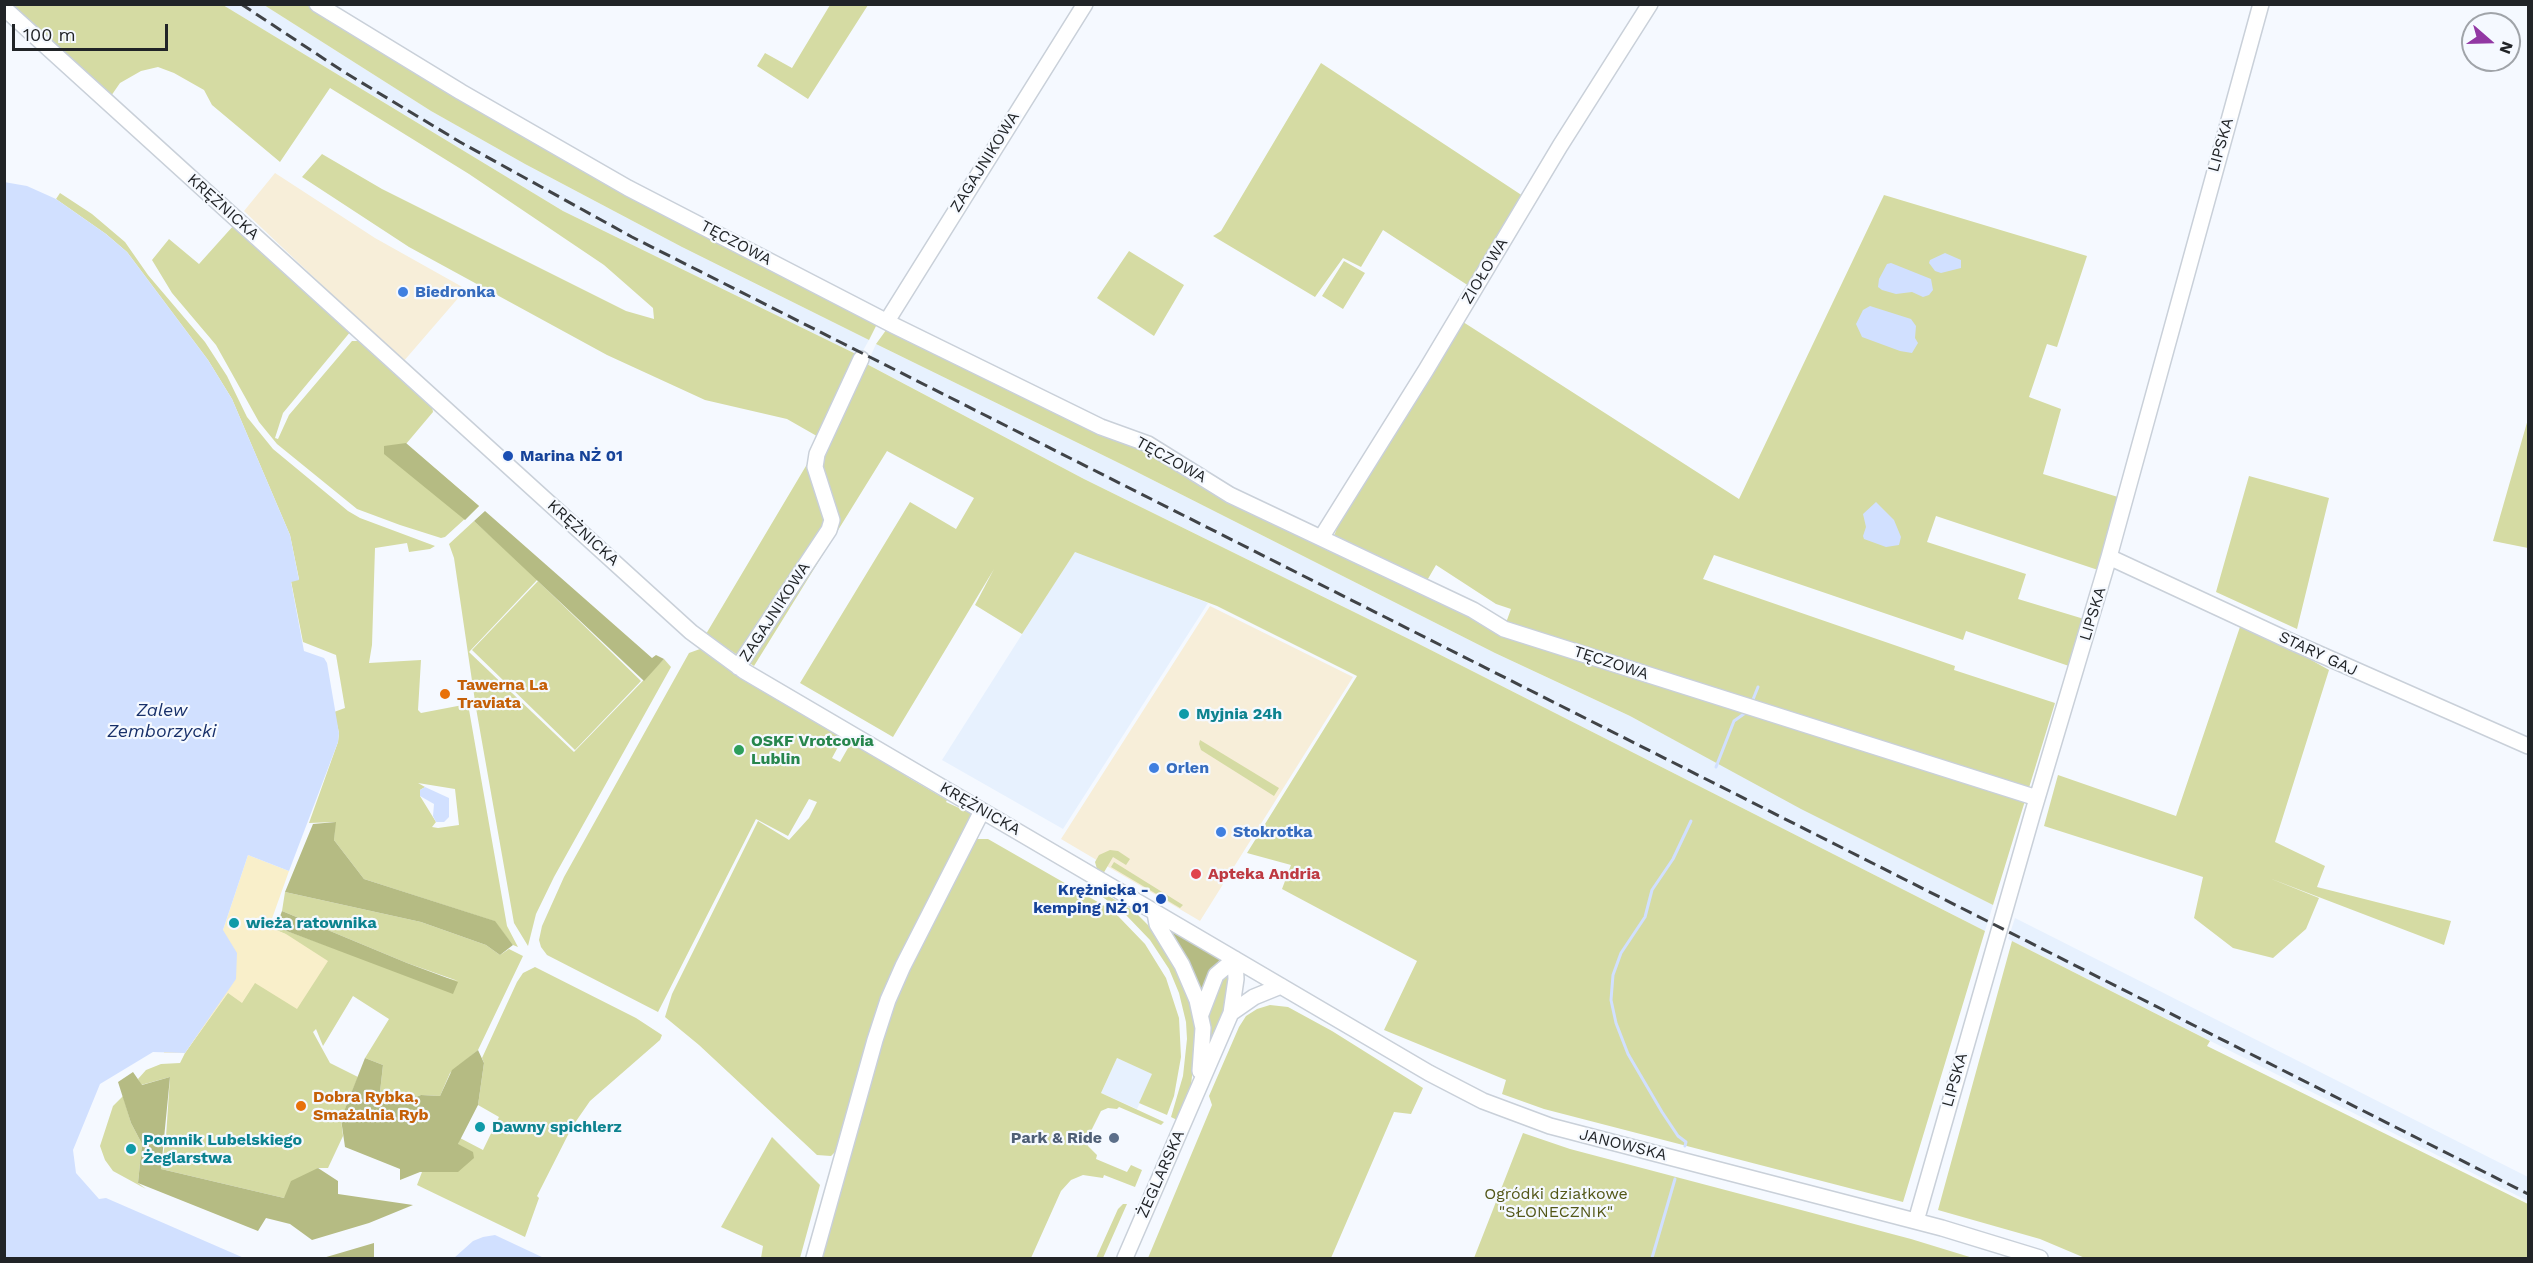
<!DOCTYPE html>
<meta charset="utf-8">
<style>
body{margin:0}
#map{position:relative;width:2533px;height:1263px;overflow:hidden;background:#f5f9ff;font-family:"Work Sans",sans-serif}
canvas{display:block}
.frame{position:absolute;inset:0;border:6px solid #212427;pointer-events:none}
.north{position:absolute;left:2461px;top:12px;width:60px;height:60px;box-sizing:border-box;background:#f5f9ff;border:2px solid #a0a4a9;border-radius:50%;rotate:110deg;font-size:16px;font-weight:700;line-height:24px;text-align:center;color:#212427}
.north::after{content:'';display:block;margin:auto;width:21px;height:27px;background:#9238a3;clip-path:polygon(50% 0,100% 100%,50% 72%,0 100%)}
.scale{position:absolute;left:12px;top:24px;width:156px;height:27px;box-sizing:border-box;border:3px solid #212427;border-top:0;padding-left:8px;font-size:18px;line-height:21px;white-space:nowrap;color:#212427;-webkit-text-stroke:4px #f5f9ff;paint-order:stroke}
</style>
<div id="map">
<canvas width="2533" height="1263"></canvas>
<div class="frame"></div>
<div class="north">N</div>
<div class="scale">100 m</div>
</div>
<script>
const g = document.querySelector('canvas').getContext('2d');
g.lineJoin = 'round';
function fillPath(path, color) { g.fillStyle = color; g.fill(path, 'evenodd'); }
const poly = rows => new Path2D(rows.map(r => 'M' + r).join(''));
function trace(path, color, width, dash) { g.strokeStyle = color; g.lineWidth = width; g.lineCap = dash ? 'butt' : 'round'; g.setLineDash(dash || []); g.stroke(path); }
function drawText(font, color, halo, rows, align = 'center') {
  g.font = font + ' "Work Sans",sans-serif'; g.lineWidth = 4.5; g.setLineDash([]); g.textBaseline = 'middle'; g.strokeStyle = halo; g.fillStyle = color; for (const [text, x, y, turn = 0] of rows) {
    g.save(); g.translate(x, y); g.rotate((+turn || 0) * Math.PI / 180); g.textAlign = isNaN(turn) ? turn : align; if (halo) g.strokeText(text, 0, 0); g.fillText(text, 0, 0); g.restore();
  }
}
fillPath(poly([
 [275,173,375,238,466,289,403,362,244,211],
 [1210,606,1353,677,1200,921,1061,839]
]), '#f7eed9');
fillPath(poly([
 [223,5,264,5,431,111,525,164,682,247,869,340,860,356,563,211],
 [876,344,1125,466,1495,653,1630,716,1840,828,1993,905,1985,931,1415,642,1084,479,867,364],
 [1075,551,1208,603,1063,829,942,760],
 [2015,918,2528,1177,2528,1201,2008,939],
 [1117,1058,1153,1074,1137,1109,1101,1093]
]), '#e7f1fe');
fillPath(poly([
 [9,5,223,5,563,211,860,356,861,361,1084,479,1415,642,1985,931,1903,1202,1544,1109,1502,1094,1506,1080,1384,1030,1417,961,1282,889,1291,865,1247,853,1357,676,1217,606,1075,552,1022,634,975,605,994,569,893,737,800,683,910,502,956,529,974,498,887,451,754,666,706,634,822,439,787,419,705,400,607,355,409,247,302,177,322,154,382,189,626,311,654,319,653,308,604,265,469,174,330,88,280,162,212,105,204,90,174,73,158,67,141,71,120,83,111,96],
 [264,5,311,5,879,320,869,340,682,247,525,164,431,111],
 [830,5,868,5,808,99,757,66,765,53,792,68],
 [1321,63,1526,198,1472,288,1383,230,1361,267,1343,258,1315,297,1213,236,1221,231],
 [60,193,92,214,125,242,148,275,205,342,227,376,247,417,273,449,348,511,360,518,435,546,430,549,409,552,407,543,375,548,372,645,369,663,421,660,418,710,421,713,468,704,507,926,518,947,513,945,494,921,364,879,334,840,335,822,309,823,338,742,339,733,334,712,345,708,336,655,303,642,291,581,299,579,290,535,232,399,208,360,127,252,106,234,56,199],
 [418,783,455,789,459,825,438,828,432,827,436,822,420,796,420,790,425,787],
 [1884,195,2087,256,2057,347,2047,344,2029,397,2061,409,2043,474,2118,497,2098,570,1936,516,1927,542,2026,574,2018,599,2084,619,2069,666,1966,631,1963,640,1714,555,1703,579,1955,666,1954,670,2055,703,1993,905,1801,809,1630,716,1495,653,1125,466,876,344,889,326,1147,448,1503,631,1511,609,1496,604,1436,565,1425,584,1333,539,1338,525,1460,320,1739,499],
 [234,225,351,331,283,413,275,438,278,439,289,415,352,341,363,341,431,400,433,412,406,444,479,506,445,537,441,538,400,525,357,509,277,444,259,422,216,345,172,293,152,260,169,239,199,264],
 [1129,251,1184,285,1154,336,1097,298],
 [1344,261,1365,273,1343,309,1322,296],
 [2528,419,2528,548,2493,541],
 [2249,476,2329,498,2297,629,2216,592],
 [474,521,538,579,469,652,574,752,664,659,671,667,554,877,536,914,528,946,514,923,476,708,454,558,449,544],
 [538,581,641,681,575,750,472,650],
 [2242,621,2329,670,2275,842,2325,866,2317,887,2451,921,2444,945,2269,878,2319,898,2306,929,2273,958,2233,948,2194,918,2203,877,2044,826,2058,775,2176,816],
 [700,649,844,736,832,758,840,762,852,741,909,778,947,800,946,802,970,813,972,819,899,964,838,1149,831,1156,817,1155,699,1045,665,1017,672,994,758,821,789,840,809,818,817,802,809,799,788,836,756,819,658,1012,547,955,541,947,539,940,542,926,564,877,689,653],
 [1200,740,1279,788,1274,796,1201,750,1199,744],
 [976,839,988,839,1103,905,1118,916,1145,944,1166,978,1179,1018,1181,1057,1174,1096,1167,1115,1139,1103,1152,1074,1117,1058,1101,1093,1164,1122,1161,1125,1119,1107,1117,1109,1108,1108,1101,1111,1088,1137,1088,1146,1097,1155,1096,1159,1127,1172,1131,1165,1142,1170,1135,1187,1104,1175,1103,1178,1083,1175,1071,1180,1061,1191,1031,1258,822,1258,892,1010,912,961],
 [1110,850,1118,851,1130,859,1126,865,1113,857,1103,874,1097,869,1095,862,1099,855],
 [1114,862,1183,905,1180,908,1111,867],
 [285,892,421,922,486,945,500,955,509,949,523,956,478,1050,450,1073,440,1096,421,1095,398,1104,380,1092,383,1065,365,1058,389,1019,353,996,323,1046,316,1029,313,1032,330,1063,358,1077,341,1119,343,1136,328,1168,318,1168,284,1198,161,1169,166,1137,170,1077,141,1085,138,1079,146,1070,161,1064,180,1063,185,1053,228,992,242,1002,285,934,268,927,276,927,347,953,458,981,407,963,282,911],
 [1102,892,1134,911,1148,925,1183,978,1193,1011,1196,1036,1191,1086,1180,1118,1177,1120,1171,1117,1183,1076,1187,1039,1186,1022,1179,993,1169,969,1150,940,1126,915,1100,895],
 [2012,941,2210,1041,2207,1046,2528,1204,2528,1258,2085,1258,2040,1239,1938,1210],
 [535,967,636,1018,662,1035,660,1040,590,1101,572,1127,537,1196,539,1198,525,1237,417,1185,422,1172,458,1172,458,1144,460,1138,483,1150,499,1117,478,1105,484,1063,482,1058,517,982,523,973],
 [1227,972,1231,974,1231,993,1210,1046,1206,1043,1210,1009,1214,991],
 [1270,1005,1288,1007,1332,1031,1423,1088,1411,1114,1394,1112,1331,1258,1148,1258,1212,1105,1209,1096,1239,1027,1246,1016,1257,1009],
 [123,1096,131,1123,142,1144,138,1183,146,1189,113,1171,105,1160,100,1146,113,1106],
 [1523,1133,1570,1149,1911,1239,1973,1258,1474,1258],
 [772,1137,820,1185,800,1258,761,1258,763,1246,721,1227],
 [1123,1204,1127,1204,1103,1258,1096,1258,1118,1209]
]), '#d5dba3');
fillPath(poly([
 [406,443,479,506,465,520,384,454,384,446],
 [485,511,652,658,656,655,664,659,644,681,474,521],
 [336,822,334,840,364,879,495,921,513,945,500,955,486,945,421,922,285,892,313,824],
 [282,911,407,963,458,982,453,994,276,927],
 [1169,930,1220,959,1210,975,1203,1001],
 [478,1050,484,1063,478,1105,458,1144,473,1152,474,1158,458,1172,420,1172,400,1180,400,1169,345,1147,341,1119,365,1058,383,1065,380,1092,398,1104,421,1095,440,1096,452,1070],
 [133,1072,142,1085,170,1077,161,1169,284,1198,291,1181,318,1168,338,1181,338,1194,413,1205,369,1223,312,1240,290,1224,266,1218,258,1231,138,1183,142,1144,131,1123,118,1082],
 [374,1243,374,1258,323,1258]
]), '#b5bb83');
fillPath(poly([
 [248,855,289,871,269,927,286,934,328,961,297,1009,255,983,242,1003,228,993,185,1053,164,1053,164,1043,223,930]
]), '#f9efca');
fillPath(poly([
 [4,182,27,186,56,199,106,234,127,252,208,360,232,399,290,535,299,580,291,582,304,651,324,658,327,663,339,733,338,742,289,871,248,855,223,930,237,953,236,979,185,1053,153,1052,100,1084,73,1150,76,1173,99,1199,106,1198,244,1258,5,1258],
 [1945,253,1961,260,1961,268,1941,273,1935,271,1929,263,1930,260],
 [1891,263,1931,279,1933,290,1929,295,1923,297,1912,292,1896,294,1882,290,1878,287,1879,279,1887,264],
 [1870,306,1911,319,1916,326,1915,338,1918,343,1912,353,1900,351,1862,337,1856,324,1863,310],
 [1876,502,1894,520,1901,537,1899,545,1886,547,1864,539,1863,536,1866,527,1863,514],
 [425,787,449,798,449,817,444,822,436,822,433,816,434,804,420,796,420,790],
 [495,1235,544,1258,454,1258,473,1241,483,1237]
]), '#d1e0ff');
trace(poly([
 [1752,702,1758,687],
 [1716,767,1734,721,1748,711],
 [1685,1146,1686,1142,1678,1136,1662,1112,1628,1054,1616,1023,1611,1000,1613,975,1621,953,1645,917,1652,890,1673,859,1691,821],
 [1652,1258,1675,1179]
]), '#d1e0ff', 3);
const minor = poly([
 [317,4,461,92,628,188,895,326,1101,427,1148,444,1230,495,1473,610,1504,629,2037,798],
 [4,8,691,632,744,671,1429,1073,1483,1101,1550,1126,1942,1228,2040,1258],
 [887,321,1085,4],
 [1321,538,1426,370,1560,146,1650,4],
 [2109,557,2292,642,2528,746],
 [738,667,829,530,832,520,815,467,817,454,861,359],
 [1155,913,1157,924,1182,965,1197,1000,1203,1028,1200,1071],
 [1231,1013,1254,997,1281,986],
 [1201,1014,1216,975,1235,959],
 [1916,1221,2033,812,2109,557,2261,4],
 [814,1258,875,1040,888,1000,903,966,982,811],
 [1125,1258,1231,1013,1236,979,1235,959]
]);
trace(minor, '#c9d0d9', 18);
trace(minor, '#fff', 15);
trace(poly([
 [241,4,344,72,460,142,632,237,2528,1194]
]), '#404347', 3, [12, 6]);
for (const [x, y, r, color] of [
 [403,292,6,"#3f7fe0"],
 [508,456,6,"#1a4fb4"],
 [445,694,6,"#e8710a"],
 [1184,714,6,"#0f9aa8"],
 [739,750,6,"#2e9e5b"],
 [1154,768,6,"#3f7fe0"],
 [1221,832,6,"#3f7fe0"],
 [1196,874,6,"#e0444e"],
 [1161,899,6,"#1a4fb4"],
 [234,923,6,"#0f9aa8"],
 [301,1106,6,"#e8710a"],
 [480,1127,6,"#0f9aa8"],
 [1114,1138,6,"#5c6f8a"],
 [131,1149,6,"#0f9aa8"]
]) { const dot = new Path2D(); dot.arc(x, y, r, 0, 2 * Math.PI); g.fillStyle = color; g.fill(dot); trace(dot, '#f5f9ff', 2); }
drawText('16px', '#212427', '#f5f9ff', [
 ["LIPSKA",2221,145,-74],
 ["ZAGAJNIKOWA",985,162,-58],
 ["KRĘŻNICKA",223,207,42],
 ["TĘCZOWA",736,243,28],
 ["ZIOŁOWA",1485,271,-59],
 ["TĘCZOWA",1171,460,29],
 ["KRĘŻNICKA",583,533,42],
 ["ZAGAJNIKOWA",775,612,-57],
 ["LIPSKA",2093,614,-73],
 ["STARY GAJ",2318,654,25],
 ["TĘCZOWA",1611,663,18],
 ["KRĘŻNICKA",980,809,30],
 ["LIPSKA",1955,1080,-74],
 ["JANOWSKA",1623,1145,14],
 ["ŻEGLARSKA",1161,1174,-66]
]);
drawText('bold 16px', '#366cbe', '#f5f9ff', [
 ["Biedronka",415,292],
 ["Orlen",1166,768],
 ["Stokrotka",1233,832]
], 'left');
drawText('bold 16px', '#164399', '#f5f9ff', [
 ["Marina NŻ 01",520,456],
 ["Krężnicka -",1149,890,"right"],
 ["kemping NŻ 01",1149,908,"right"]
], 'left');
drawText('bold 16px', '#c56008', '#f5f9ff', [
 ["Tawerna La",457,685],
 ["Traviata",457,703],
 ["Dobra Rybka,",313,1097],
 ["Smażalnia Ryb",313,1115]
], 'left');
drawText('bold 16px', '#0d838f', '#f5f9ff', [
 ["Myjnia 24h",1196,714],
 ["wieża ratownika",246,923],
 ["Dawny spichlerz",492,1127],
 ["Pomnik Lubelskiego",143,1140],
 ["Żeglarstwa",143,1158]
], 'left');
drawText('bold 16px', '#27864d', '#f5f9ff', [
 ["OSKF Vrotcovia",751,741],
 ["Lublin",751,759]
], 'left');
drawText('bold 16px', '#be3a42', '#f5f9ff', [
 ["Apteka Andria",1208,874]
], 'left');
drawText('bold 16px', '#4e5e75', '#f5f9ff', [
 ["Park & Ride",1102,1138]
], 'right');
drawText('16px', '#535718', '#f5f9ff', [
 ["Ogródki działkowe",1556,1194],
 ["\"SŁONECZNIK\"",1556,1212]
]);
drawText('italic 18px', '#18306a', '#f5f9ff', [
 ["Zalew",162,711],
 ["Zemborzycki",162,732]
]);
</script>
